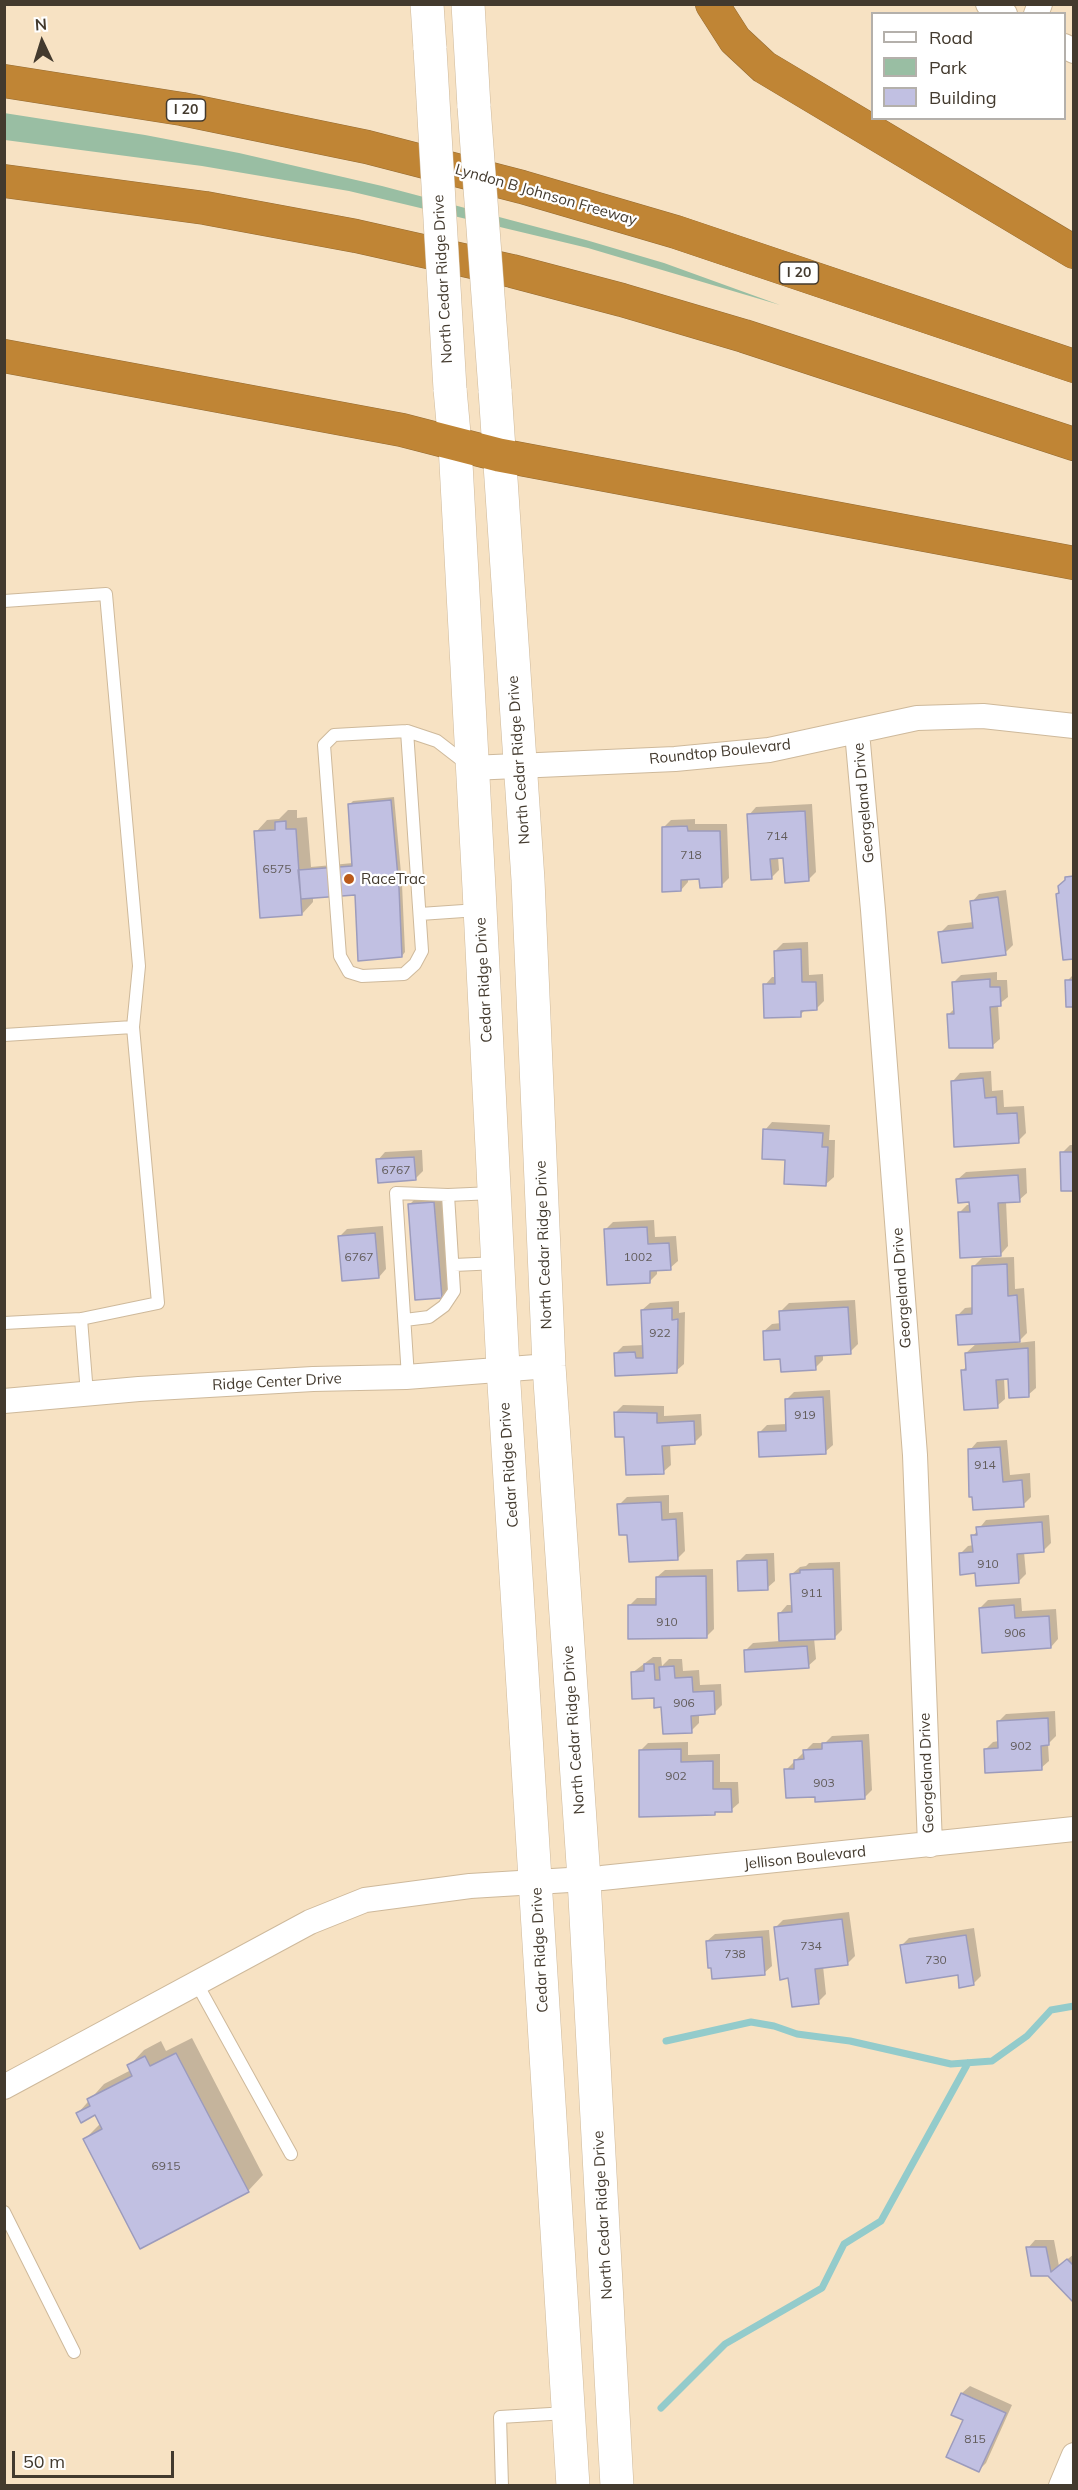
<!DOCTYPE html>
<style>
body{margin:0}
#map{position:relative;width:1078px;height:2490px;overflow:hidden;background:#f7e2c3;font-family:Mulish,sans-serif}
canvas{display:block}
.frame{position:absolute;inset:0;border:6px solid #433a2e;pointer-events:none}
.legend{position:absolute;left:871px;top:12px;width:195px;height:108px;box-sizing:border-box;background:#fff;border:2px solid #b4b0ab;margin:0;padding:8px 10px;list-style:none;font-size:18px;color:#433a2e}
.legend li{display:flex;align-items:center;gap:12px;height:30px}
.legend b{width:30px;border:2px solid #b4b0ab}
.north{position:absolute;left:12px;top:12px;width:60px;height:60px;-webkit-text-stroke:4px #fff;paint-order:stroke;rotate:356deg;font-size:16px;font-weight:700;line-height:24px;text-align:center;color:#433a2e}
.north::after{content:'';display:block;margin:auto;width:21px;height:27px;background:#433a2e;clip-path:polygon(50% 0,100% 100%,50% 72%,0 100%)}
.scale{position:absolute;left:12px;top:2451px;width:162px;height:27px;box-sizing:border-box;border:3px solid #433a2e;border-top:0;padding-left:8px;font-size:18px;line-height:21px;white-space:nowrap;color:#433a2e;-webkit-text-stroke:4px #fff;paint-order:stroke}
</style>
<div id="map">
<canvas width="1078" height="2490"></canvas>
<div class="frame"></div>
<ul class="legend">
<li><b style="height:8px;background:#fff"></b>Road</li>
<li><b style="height:16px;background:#99bea3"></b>Park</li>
<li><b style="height:16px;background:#c1c0e2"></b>Building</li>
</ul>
<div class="north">N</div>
<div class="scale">50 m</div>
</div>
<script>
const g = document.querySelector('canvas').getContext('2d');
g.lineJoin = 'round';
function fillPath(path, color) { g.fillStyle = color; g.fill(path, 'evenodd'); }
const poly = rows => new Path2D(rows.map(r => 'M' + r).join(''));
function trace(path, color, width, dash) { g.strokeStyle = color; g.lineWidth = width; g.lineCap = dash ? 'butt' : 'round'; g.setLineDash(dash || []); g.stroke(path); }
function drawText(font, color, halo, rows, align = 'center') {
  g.font = font + ' Mulish,sans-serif'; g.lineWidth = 4.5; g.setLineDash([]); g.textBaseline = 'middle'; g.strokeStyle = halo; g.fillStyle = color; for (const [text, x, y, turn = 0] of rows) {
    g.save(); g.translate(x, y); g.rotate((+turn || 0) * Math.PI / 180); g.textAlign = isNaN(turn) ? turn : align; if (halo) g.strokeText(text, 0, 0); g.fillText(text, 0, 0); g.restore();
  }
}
fillPath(poly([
 [4,113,145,135,239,153,382,186,586,240,664,263,780,305,588,248,349,191,202,166,5,140]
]), '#99bea3');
fillPath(poly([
 [394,797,402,884,405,952,402,956,357,894,313,897,313,902,302,914,256,832,267,820,279,819,288,810,297,810,297,818,307,817,311,867,353,863,350,804,353,801],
 [812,804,816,872,808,880,785,857,778,857,779,870,771,878,749,815,756,807],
 [695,819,695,824,727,824,729,878,721,886,701,878,688,878,688,882,681,890,663,828,671,820],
 [1006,890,1013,945,1005,953,940,933,948,925,974,922,972,902,979,894],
 [808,942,809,975,823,974,824,1001,816,1009,806,1009,800,1015,765,985,772,977,776,977,775,951,783,943],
 [997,972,997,980,1007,980,1008,997,998,1005,1000,1039,992,1046,948,1015,955,1008,953,983,961,975],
 [1074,974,1074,1005,1067,981],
 [991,1071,992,1091,1003,1090,1004,1107,1024,1106,1026,1133,1018,1141,953,1081,960,1073],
 [772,1122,830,1125,829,1140,835,1140,834,1177,826,1184,786,1158,765,1130],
 [1070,1145,1074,1145,1074,1190,1062,1153],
 [422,1150,423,1171,415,1179,378,1160,385,1152],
 [1026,1168,1027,1193,1019,1200,1006,1201,1008,1246,1001,1254,959,1213,967,1205,971,1205,958,1179,966,1172],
 [445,1191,453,1285,441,1297,409,1205,421,1193],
 [654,1220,655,1237,676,1236,678,1261,670,1268,657,1269,657,1274,650,1281,605,1230,613,1222],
 [383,1226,386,1269,379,1277,340,1236,347,1229],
 [1014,1257,1015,1289,1024,1288,1027,1333,1017,1343,1035,1341,1036,1388,1028,1395,1009,1378,1004,1378,1005,1399,997,1406,962,1371,967,1366,966,1353,977,1343,958,1315,965,1308,974,1307,974,1266,982,1258],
 [855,1300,858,1344,850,1352,823,1354,823,1360,815,1368,764,1331,772,1324,781,1323,781,1311,789,1303],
 [679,1301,679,1313,685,1312,684,1364,676,1371,616,1353,623,1346,644,1345,642,1310,650,1303],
 [830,1390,833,1445,825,1452,759,1433,767,1425,787,1424,786,1400,794,1392],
 [623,1405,664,1406,664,1416,701,1414,702,1435,694,1443,670,1444,671,1465,663,1472,626,1435,615,1413],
 [1007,1440,1010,1475,1030,1473,1031,1497,1023,1505,970,1450,977,1442],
 [669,1495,669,1513,683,1512,685,1551,677,1559,629,1533,619,1505,627,1497],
 [1049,1515,1051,1543,1043,1551,1024,1552,1026,1574,1018,1582,976,1572,960,1554,968,1546,974,1545,973,1536,986,1520],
 [774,1553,775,1581,767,1588,738,1562,746,1554],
 [840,1562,842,1630,834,1638,814,1638,816,1659,808,1666,745,1651,753,1643,780,1641,780,1613,787,1605,793,1605,792,1574,800,1567,806,1566,809,1563],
 [713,1569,714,1629,706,1637,629,1606,637,1598,658,1598,657,1577,665,1570],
 [1021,1598,1022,1611,1056,1609,1058,1639,1051,1647,980,1608,988,1600],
 [653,1657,661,1657,662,1666,669,1659,682,1659,683,1671,699,1670,700,1685,721,1684,722,1705,714,1713,699,1714,699,1723,691,1731,663,1706,632,1673],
 [1055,1711,1056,1736,1048,1744,1049,1761,1041,1768,985,1750,993,1742,999,1741,998,1722,1006,1714],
 [869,1734,872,1790,864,1798,816,1795,786,1770,813,1743,825,1743,832,1736],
 [688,1742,688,1755,720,1754,720,1782,738,1782,739,1803,731,1810,717,1811,714,1813,640,1751,648,1743],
 [849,1912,855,1956,847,1964,823,1966,826,1994,818,2002,790,1977,775,1928,783,1920],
 [974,1928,981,1976,973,1984,959,1973,902,1945,909,1938],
 [769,1930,772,1966,764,1973,707,1941,715,1934],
 [192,2038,263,2175,248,2191,85,2139,101,2123,96,2113,78,2113,104,2084,131,2070,129,2066,144,2050,161,2041,166,2051],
 [1035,2240,1054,2240,1059,2266,1074,2254,1074,2301,1028,2248],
 [970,2386,1012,2405,986,2463,979,2470,965,2420,953,2414,962,2393]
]), '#0003');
trace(poly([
 [666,2041,751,2022,774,2026,797,2034,850,2041,951,2064,992,2061,1027,2036,1051,2010,1074,2006],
 [661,2408,725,2344,822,2288,844,2244,881,2221,968,2063]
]), '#93cbcb', 7);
const building = poly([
 [391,800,399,888,402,957,358,961,355,895,301,899,298,870,352,866,348,804,391,800],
 [805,811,809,881,785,883,783,858,770,859,772,879,751,880,747,814,805,811],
 [286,821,286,829,296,829,302,915,260,918,254,831,275,830,275,822,286,821],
 [687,826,688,831,720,831,722,887,700,888,699,879,681,880,681,891,662,892,662,827,687,826],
 [1074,876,1074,959,1063,960,1056,894,1059,893,1058,886,1065,880,1065,877,1074,876],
 [998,897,1006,955,942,963,938,932,973,928,970,901,998,897],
 [801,949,802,982,816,982,817,1010,801,1011,801,1017,764,1018,763,984,775,984,774,951,801,949],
 [990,979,990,987,1000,987,1001,1006,990,1007,993,1048,949,1048,947,1014,954,1014,952,982,990,979],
 [1065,980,1074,980,1074,1007,1066,1007,1065,980],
 [983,1078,985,1098,996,1097,997,1114,1017,1113,1019,1143,954,1147,951,1081,983,1078],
 [763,1129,823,1133,822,1147,828,1147,826,1186,784,1184,785,1160,762,1159,763,1129],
 [1060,1152,1074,1152,1074,1191,1061,1191,1060,1152],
 [414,1157,416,1180,378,1183,376,1159,414,1157],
 [1018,1175,1020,1202,998,1203,1001,1256,960,1258,958,1212,970,1212,969,1202,958,1203,956,1179,1018,1175],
 [434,1202,442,1298,415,1300,408,1204,434,1202],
 [647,1227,648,1244,669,1243,671,1270,650,1271,650,1283,607,1285,604,1229,647,1227],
 [375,1233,379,1278,342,1281,338,1236,375,1233],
 [1007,1264,1008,1296,1017,1295,1020,1342,958,1345,956,1315,972,1314,972,1266,1007,1264],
 [848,1307,851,1354,815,1356,816,1370,781,1372,780,1359,764,1360,763,1331,780,1330,779,1311,848,1307],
 [672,1308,672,1320,678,1319,677,1373,615,1376,614,1353,635,1352,636,1358,643,1358,641,1310,672,1308],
 [1028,1348,1029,1397,1009,1398,1008,1379,996,1380,998,1408,964,1410,961,1370,966,1370,965,1353,1028,1348],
 [823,1397,826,1454,759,1457,758,1432,786,1431,785,1399,823,1397],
 [614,1412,657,1413,657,1423,694,1421,695,1444,662,1446,664,1474,626,1475,624,1437,615,1437,614,1412],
 [1000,1447,1003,1482,1022,1480,1024,1507,973,1510,972,1497,969,1497,968,1449,1000,1447],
 [661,1502,662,1520,676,1519,678,1560,629,1562,627,1535,619,1535,617,1504,661,1502],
 [1042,1522,1044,1552,1017,1554,1019,1583,976,1586,975,1573,960,1575,959,1553,973,1552,971,1535,977,1535,976,1527,1042,1522],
 [767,1560,768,1590,738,1591,737,1561,767,1560],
 [833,1569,835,1639,779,1641,778,1613,792,1612,790,1574,800,1573,800,1570,833,1569],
 [706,1576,707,1638,628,1639,628,1605,656,1605,656,1577,706,1576],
 [1014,1605,1015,1618,1049,1616,1051,1648,982,1653,979,1608,1014,1605],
 [807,1646,809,1668,745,1672,744,1650,807,1646],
 [644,1664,654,1664,655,1680,660,1680,659,1667,674,1666,675,1678,692,1677,693,1692,714,1691,715,1714,691,1716,692,1733,663,1734,661,1707,654,1708,654,1698,632,1699,631,1672,644,1671,644,1664],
 [1048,1718,1049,1745,1041,1746,1042,1770,985,1773,984,1749,998,1748,997,1721,1048,1718],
 [862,1741,865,1799,815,1802,815,1797,786,1798,784,1769,794,1769,794,1760,804,1759,803,1750,822,1749,822,1743,862,1741],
 [681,1749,681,1762,713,1761,713,1789,731,1789,732,1812,715,1812,715,1815,639,1817,639,1750,681,1749],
 [842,1919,848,1965,815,1969,819,2004,792,2007,788,1978,780,1980,774,1927,842,1919],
 [966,1935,974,1985,959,1988,958,1975,906,1983,900,1945,966,1935],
 [762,1937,765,1975,712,1979,711,1968,708,1968,706,1941,762,1937],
 [176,2053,249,2192,140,2249,83,2139,102,2129,95,2115,81,2123,76,2113,90,2106,87,2099,132,2076,127,2065,145,2056,150,2066,176,2053],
 [1026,2247,1046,2247,1051,2272,1067,2259,1074,2266,1074,2303,1048,2276,1031,2276,1026,2247],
 [961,2393,1006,2413,979,2472,946,2457,963,2420,951,2415,961,2393]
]);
fillPath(building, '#c1c0e2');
trace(building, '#9c9bbc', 1.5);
const service = poly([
 [4,601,106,594,139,966,133,1027],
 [407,731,422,951,415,964,404,974,362,976,349,972,340,956,324,745,334,735,407,731,437,741,468,765],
 [420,914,478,910],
 [4,1035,133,1027,158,1303,81,1319,4,1323],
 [454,1265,498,1263],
 [81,1319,87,1394],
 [405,1320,429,1317,444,1306,454,1291,448,1195,493,1193],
 [408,1377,396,1193,448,1195],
 [197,1984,291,2154],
 [4,2212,74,2352],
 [502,2486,500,2417,567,2413]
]);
const minor = poly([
 [988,4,1005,14],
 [1036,14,1040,4],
 [1064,46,1074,51],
 [857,732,873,910,915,1455,930,1845],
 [471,768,675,759,769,750,917,718,983,716,1074,726],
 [4,1401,139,1389,313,1379,406,1377,549,1366],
 [4,2087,310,1922,365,1900,470,1886,602,1878,1074,1829],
 [1061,2486,1074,2455]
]);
const secondary = poly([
 [427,4,430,49],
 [468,4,474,107],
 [450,389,455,445,479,888,503,1368,573,2486],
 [495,390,528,880,549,1366,584,1879,617,2486]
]);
const motorway = poly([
 [712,4,735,40,764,67,1074,252],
 [4,81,182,109,367,147,522,187,676,232,1074,366],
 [4,181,205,208,356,236,512,271,622,300,744,336,1074,444],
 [4,356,402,430,499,455,1074,563]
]);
trace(service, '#ceb99b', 14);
trace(minor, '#ceb99b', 26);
trace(secondary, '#ceb99b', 34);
trace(motorway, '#946b33', 34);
trace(service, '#fff', 12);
trace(minor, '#fff', 24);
trace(secondary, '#fff', 33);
trace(motorway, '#c08535', 33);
const secondaryBridge = poly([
 [430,49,450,389],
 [474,107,495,390]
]);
trace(secondaryBridge, '#ceb99b', 34, []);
trace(secondaryBridge, '#fff', 33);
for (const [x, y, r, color] of [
 [349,879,6,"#bb5a1a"]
]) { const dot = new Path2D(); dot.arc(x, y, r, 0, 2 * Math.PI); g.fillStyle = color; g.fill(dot); trace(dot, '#fff', 2); }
drawText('12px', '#625c5b', null, [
 ["714",777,836],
 ["718",691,855],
 ["6575",277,869],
 ["6767",396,1170],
 ["6767",359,1257],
 ["1002",638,1257],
 ["922",660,1333],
 ["919",805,1415],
 ["914",985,1465],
 ["910",988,1564],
 ["911",812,1593],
 ["910",667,1622],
 ["906",1015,1633],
 ["906",684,1703],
 ["902",1021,1746],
 ["902",676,1776],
 ["903",824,1783],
 ["734",811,1946],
 ["738",735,1954],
 ["730",936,1960],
 ["6915",166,2166],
 ["815",975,2439]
]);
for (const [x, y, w] of [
 [186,110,39],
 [799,273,39]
]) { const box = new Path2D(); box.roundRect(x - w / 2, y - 11, w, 22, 4.5); g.fillStyle = '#fff'; g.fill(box); trace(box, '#433a2e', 1.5); }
drawText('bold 14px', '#433a2e', null, [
 ["I 20",186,110],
 ["I 20",799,273]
]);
drawText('15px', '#433a2e', '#fff', [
 ["Lyndon B Johnson Freeway",546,195,16],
 ["North Cedar Ridge Drive",443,279,-93],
 ["Roundtop Boulevard",720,752,-6],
 ["North Cedar Ridge Drive",519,760,-94],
 ["Georgeland Drive",864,803,-95],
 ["Cedar Ridge Drive",484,980,-93],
 ["North Cedar Ridge Drive",544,1245,-92],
 ["Georgeland Drive",902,1288,-94],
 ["Ridge Center Drive",277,1382,-3],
 ["Cedar Ridge Drive",509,1465,-94],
 ["North Cedar Ridge Drive",574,1730,-94],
 ["Georgeland Drive",927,1773,-92],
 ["Jellison Boulevard",805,1858,-6],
 ["Cedar Ridge Drive",540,1950,-93],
 ["North Cedar Ridge Drive",603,2215,-93]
]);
drawText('15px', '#433a2e', '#fff', [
 ["RaceTrac",361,879]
], 'left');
</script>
